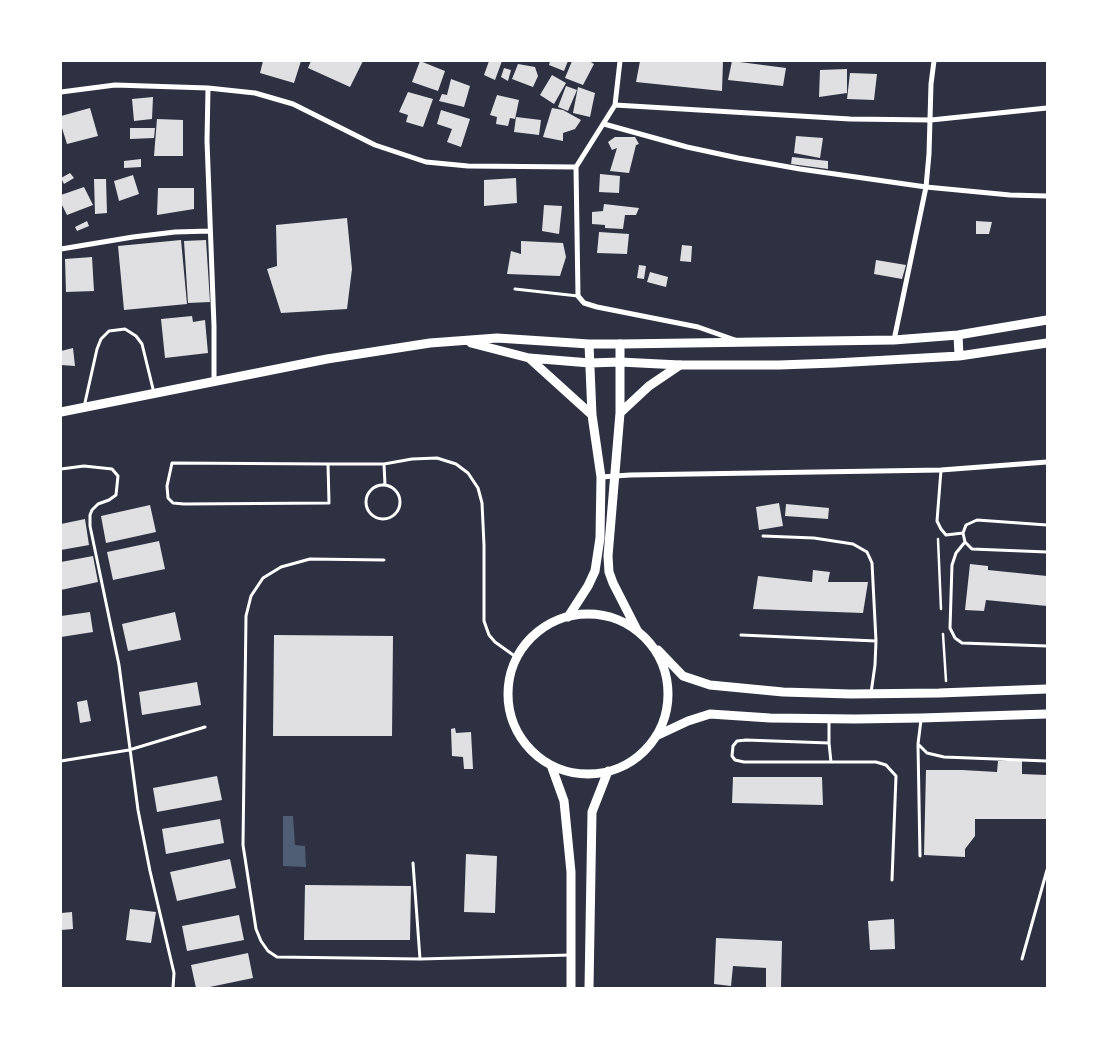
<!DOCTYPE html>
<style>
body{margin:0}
#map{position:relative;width:1108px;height:1049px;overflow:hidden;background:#2d3142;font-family:Cabin,sans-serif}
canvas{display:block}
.frame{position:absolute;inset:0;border:62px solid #fff;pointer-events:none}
</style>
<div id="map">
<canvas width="1108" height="1049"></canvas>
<div class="frame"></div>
</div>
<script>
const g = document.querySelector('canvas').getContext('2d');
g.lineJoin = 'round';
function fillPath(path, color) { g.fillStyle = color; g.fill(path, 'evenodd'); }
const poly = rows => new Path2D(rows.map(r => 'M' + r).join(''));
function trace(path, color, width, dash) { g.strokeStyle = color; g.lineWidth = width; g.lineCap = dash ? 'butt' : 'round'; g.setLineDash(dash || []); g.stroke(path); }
fillPath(poly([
 [283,816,293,816,295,845,305,846,306,867,283,866]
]), '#4f5d75');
fillPath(poly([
 [263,61,301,61,294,83,260,73],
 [311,61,363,61,350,87,308,68],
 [420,61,445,71,438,91,412,82],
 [489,61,502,61,495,80,484,75],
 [550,61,568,61,564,71,549,65],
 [572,61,589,61,594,64,583,85,565,78],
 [640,61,723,61,722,91,636,82],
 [732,61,786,68,783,86,728,80],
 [518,64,535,67,538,76,533,87,512,79],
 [504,68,511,70,508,81,501,77],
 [847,69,847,93,819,97,820,70],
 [850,73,877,74,874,100,847,99],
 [552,75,566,83,554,104,540,95],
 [451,79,470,86,464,107,439,101,442,94,447,95],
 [566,86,577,90,568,111,558,107],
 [578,87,595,93,590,117,573,113],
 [408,92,433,99,423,127,406,122,408,115,399,112],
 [497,95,519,100,515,119,510,118,508,126,496,124,497,117,490,115],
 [153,97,152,119,134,121,132,99],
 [90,108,98,136,67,144,61,125,61,116],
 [552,108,563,110,581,120,575,129,563,133,563,141,543,137],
 [441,110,470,119,461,147,447,142,452,129,437,124],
 [516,117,541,120,539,135,514,132],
 [157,119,183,120,183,156,154,156],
 [130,128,155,128,154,138,130,139],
 [796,136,823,138,820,158,794,153],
 [615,137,635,137,639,144,636,145,629,173,610,171,617,148,612,150,608,142],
 [792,157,828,161,828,169,791,164],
 [141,159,141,167,124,168,124,161],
 [70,173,74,178,64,184,61,178],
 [600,174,620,176,619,193,599,192],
 [133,175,139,194,119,201,114,181],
 [516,178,517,203,484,206,484,180],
 [94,179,106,179,107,213,95,214],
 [84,187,93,205,67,215,61,203,61,195],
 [158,188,194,188,194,209,157,215],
 [604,204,639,208,636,215,625,215,623,229,605,228,605,225,592,224,592,212,603,211],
 [544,205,562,206,559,234,542,231],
 [347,218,352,269,347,309,281,313,267,269,277,266,276,225],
 [87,221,89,226,77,231,75,227],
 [976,221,992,222,989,234,976,234],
 [599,232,629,234,627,254,597,253],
 [181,240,187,304,124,310,118,246],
 [206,240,210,302,188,303,184,241],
 [521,241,563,243,566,257,560,276,507,274,511,251,521,254],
 [682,245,692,246,691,262,680,261],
 [92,257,94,291,66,292,65,259],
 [876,260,906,265,902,279,874,274],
 [639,265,646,266,644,279,637,278],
 [650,272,668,277,666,287,647,282],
 [192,316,193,322,205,320,208,353,165,358,161,319],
 [73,348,75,366,61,365,61,351],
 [779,503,783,526,759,530,756,507],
 [786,504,829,508,828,519,785,516],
 [150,505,156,532,106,543,101,516],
 [85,519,89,545,61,550,61,524],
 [159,541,165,569,113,580,107,552],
 [93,556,98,582,61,590,61,562],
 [970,564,988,566,988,570,1047,576,1047,606,986,600,984,611,965,610],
 [813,570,830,572,828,582,868,582,863,613,753,609,758,576,812,582],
 [90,612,93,632,61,637,61,616],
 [175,612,181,640,128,651,122,624],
 [274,635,393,636,392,736,273,736],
 [197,682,201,705,142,715,139,692],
 [87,700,91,721,80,723,77,702],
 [455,728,456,733,471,732,473,769,464,769,463,757,452,756,451,729],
 [998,761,1022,761,1022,774,1047,775,1047,819,975,819,975,836,965,849,965,857,924,855,926,770,962,770,997,772],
 [217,776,222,800,157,812,153,788],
 [733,777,822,777,823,805,732,803],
 [220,819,224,843,166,854,162,829],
 [466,854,497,856,495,913,464,912],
 [230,859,236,888,177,901,170,872],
 [305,885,411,886,410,940,304,940],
 [130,909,156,912,151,943,126,940],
 [72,912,73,929,61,930,61,913],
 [239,915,244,940,187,951,182,926],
 [894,919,895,949,870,950,868,921],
 [716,938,782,941,781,987,766,987,766,968,733,966,731,986,714,984],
 [248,953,253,978,205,988,196,988,191,965]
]), '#e0e0e3');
trace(poly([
 [938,539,941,609],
 [943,634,946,681]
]), '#fff', 2.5);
trace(poly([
 [515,289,578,296],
 [84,407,97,349,101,339,109,331,125,329,136,336,142,344,154,393],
 [328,464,329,503,184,504,173,503,168,498,167,486,172,463,328,464,384,464,412,459,437,458,456,464,468,473,478,488,482,503,484,545,484,621,489,635,495,642,516,657],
 [384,464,385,485],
 [61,469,84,466,112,469,118,476,116,495,109,500,98,504,92,510,90,515,90,526,119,665,138,810,150,871,174,973,173,988],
 [941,470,937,521,941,529,946,535,963,533],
 '366 502a17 17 0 1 1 34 0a17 17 0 1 1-34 0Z',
 [1047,525,977,520,966,525,963,533,965,542,972,549,1047,552],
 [763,536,814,538,853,544,867,552,872,563,876,641,875,665,871,693],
 [965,542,956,553,952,565,950,628,955,638,962,643,1047,646],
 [384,560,310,559,281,567,263,578,251,596,246,616,243,845,256,929,261,941,268,951,277,957,420,959,571,955],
 [741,635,876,641],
 [829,719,829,743,831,762],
 [921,720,918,744,927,753,944,757,1047,761],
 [829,743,746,740,737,741,733,746,732,756,735,760,744,762,876,762,886,765,896,776,892,880],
 [918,745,920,856],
 [61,761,129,750,205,727],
 [413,863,420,959],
 [1022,959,1047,870]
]), '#fff', 3);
trace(poly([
 [620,61,615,105,576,167,578,296,584,303,597,307,698,327,735,340],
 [208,88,207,141,214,326,214,380],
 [61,92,115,85,208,88,255,93,293,104,375,145,426,162,468,166,576,167],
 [615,105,850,119,931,120,1047,108],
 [604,124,687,147,738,158,800,169,926,187,1010,195,1047,196],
 [61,249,133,237,175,232,210,231],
 [894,340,926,187,929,154,931,84,934,61],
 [601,477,630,475,941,470,1047,462]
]), '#fff', 5);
trace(poly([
 [958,335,959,356],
 [620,344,894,340,958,335,1047,320],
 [620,362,680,365,779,365,835,363,959,356,1047,343]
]), '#fff', 9);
trace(poly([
 [471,343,529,358,590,363,620,362],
 [529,358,592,415],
 [61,412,327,359,430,343,497,338,589,344,620,344,620,413,608,556,609,572,613,583,637,630],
 [620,413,649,386,680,365],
 '508 694a80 80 0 1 1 160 0a80 80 0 1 1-160 0Z',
 [568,617,588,586,595,571,600,538,601,477,592,415,589,344],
 [658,650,683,676,710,685,783,692,851,694,939,693,1047,689],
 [656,736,688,721,710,714,770,718,855,719,921,718,1047,714],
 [551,765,564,801,571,872,571,988],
 [589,988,592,812,608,771]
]), '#fff', 9);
</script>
